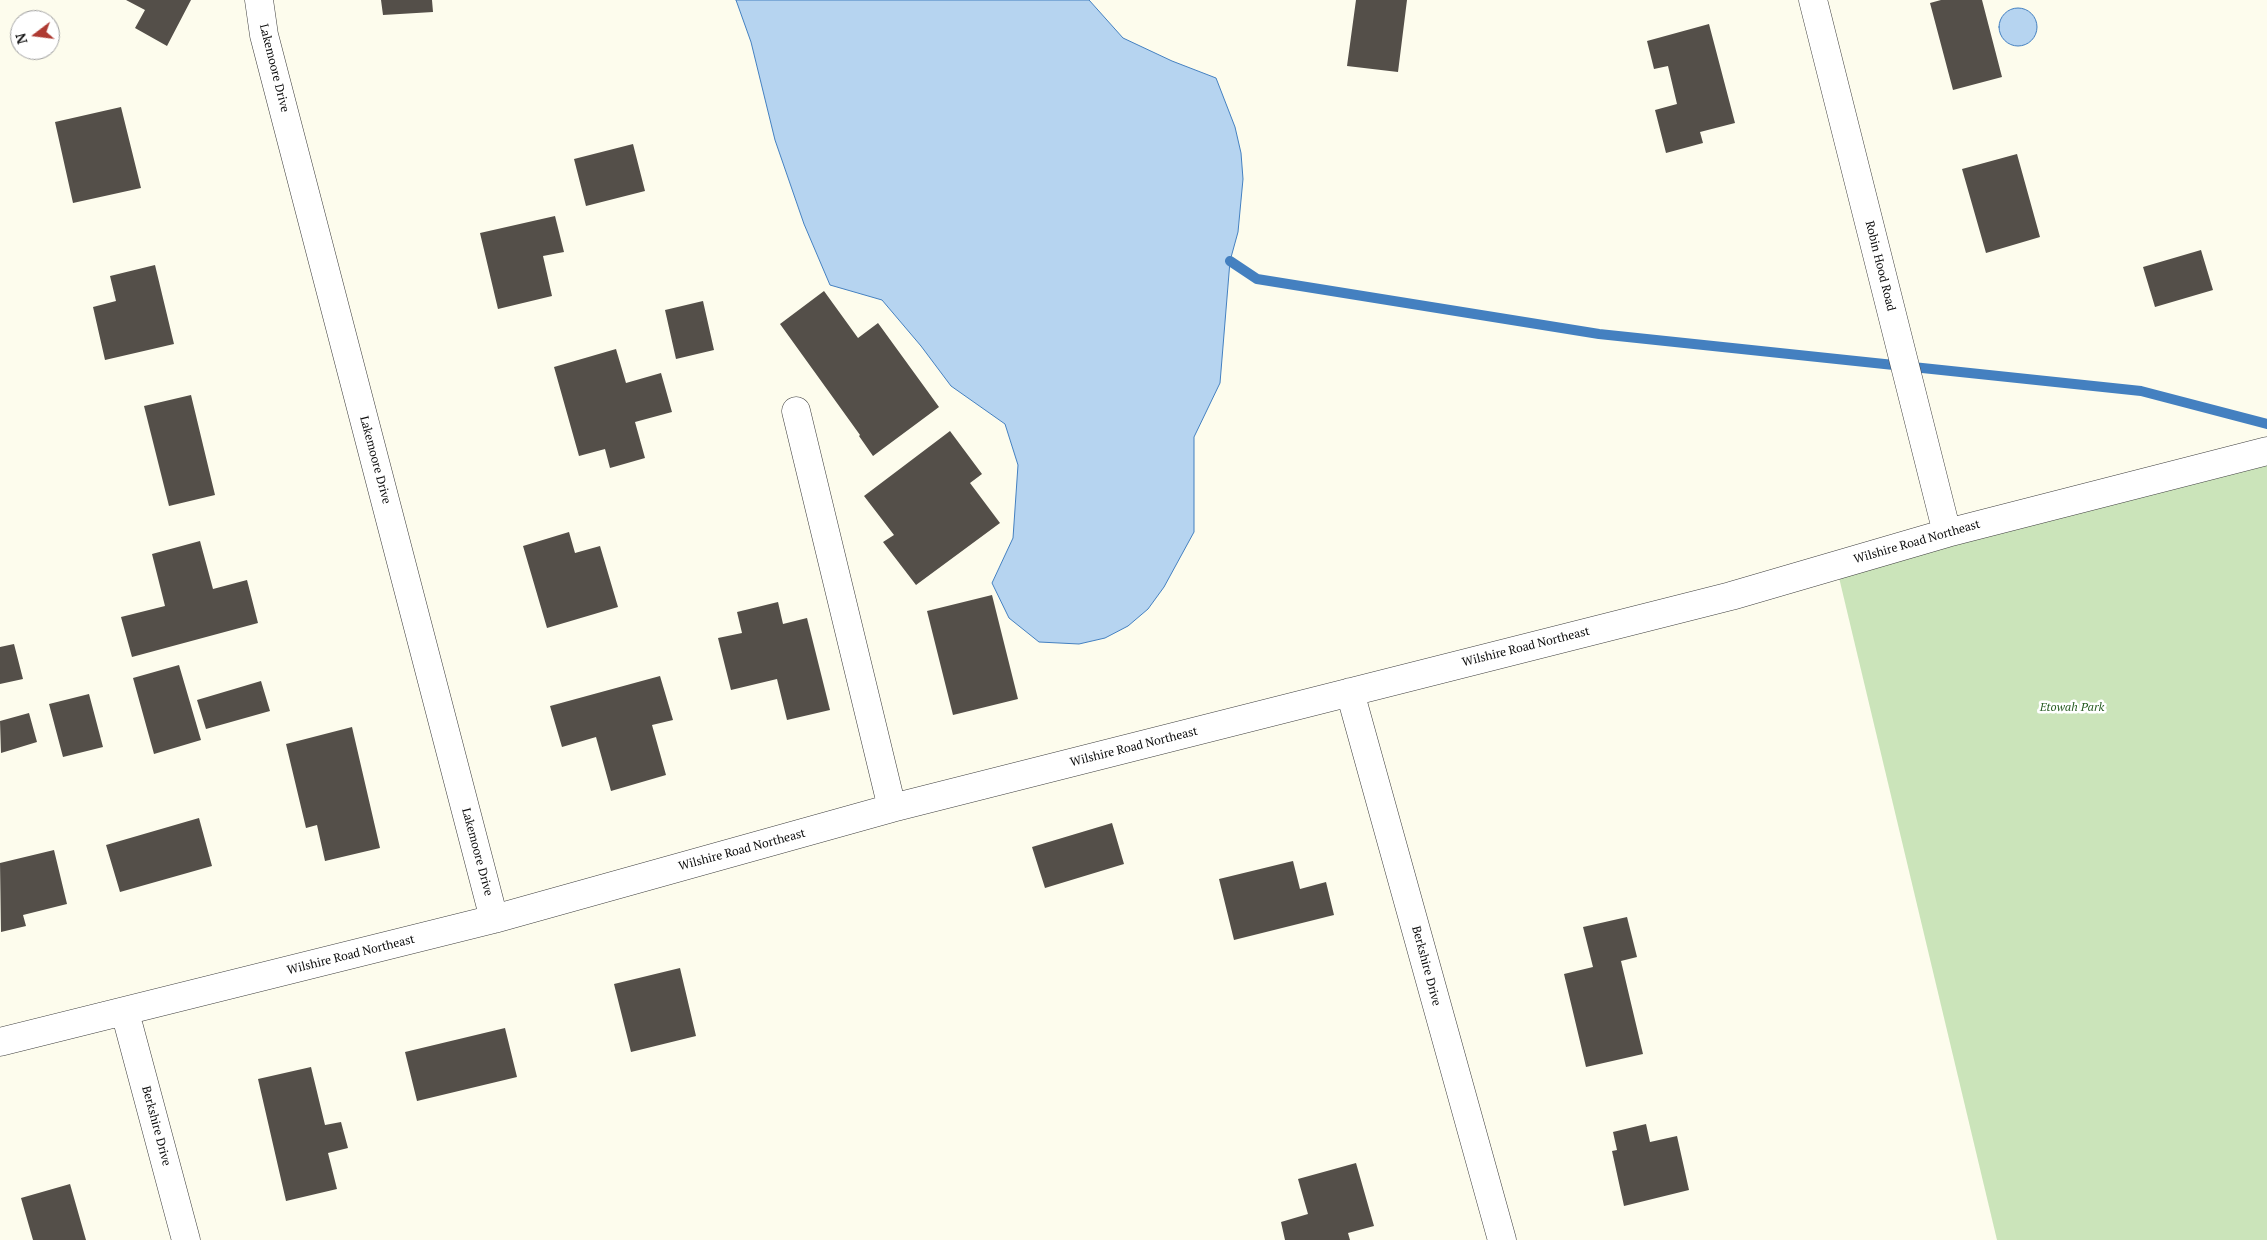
<!DOCTYPE html>
<style>
body{margin:0}
#map{position:relative;width:2267px;height:1240px;overflow:hidden;background:#fdfced;font-family:"PT Serif",serif}
canvas{display:block}
.north{position:absolute;left:10px;top:10px;width:50px;height:50px;box-sizing:border-box;background:#fff;border:1px solid #9e9e9e;border-radius:50%;rotate:255deg;font-size:14px;font-weight:700;line-height:20px;text-align:center;color:#0c0c0c}
.north::after{content:'';display:block;margin:auto;width:18px;height:22px;background:#ae3a32;clip-path:polygon(50% 0,100% 100%,50% 72%,0 100%)}
</style>
<div id="map">
<canvas width="2267" height="1240"></canvas>
<div class="north">N</div>
</div>
<script>
const g = document.querySelector('canvas').getContext('2d');
g.lineJoin = 'round';
function fillPath(path, color) { g.fillStyle = color; g.fill(path, 'evenodd'); }
const poly = rows => new Path2D(rows.map(r => 'M' + r).join(''));
function trace(path, color, width, dash) { g.strokeStyle = color; g.lineWidth = width; g.lineCap = dash ? 'butt' : 'round'; g.setLineDash(dash || []); g.stroke(path); }
function drawText(font, color, halo, rows, align = 'center') {
  g.font = font + ' "PT Serif",serif'; g.lineWidth = 5; g.setLineDash([]); g.textBaseline = 'middle'; g.strokeStyle = halo; g.fillStyle = color; for (const [text, x, y, turn = 0] of rows) {
    g.save(); g.translate(x, y); g.rotate((+turn || 0) * Math.PI / 180); g.textAlign = isNaN(turn) ? turn : align; if (halo) g.strokeText(text, 0, 0); g.fillText(text, 0, 0); g.restore();
  }
}
fillPath(poly([
 [2267,455,2267,1240,1997,1240,1836,565]
]), '#cbe4ba');
const water = poly([
 [736,0,1089,0,1123,38,1172,61,1216,78,1235,127,1241,153,1243,179,1238,232,1230,261,1220,383,1194,437,1194,532,1164,587,1148,609,1128,626,1105,638,1079,644,1039,642,1009,618,992,583,1013,538,1018,465,1005,424,951,386,921,346,882,300,830,285,804,224,775,140,751,42,736,0],
 '1999 27a19 19 0 1 1 38 0a19 19 0 1 1-38 0Z'
]);
fillPath(water, '#b6d4f0');
trace(water, '#4480c0', 1);
trace(poly([
 [1230,261,1257,279,1599,334,2141,391,2267,424]
]), '#4480c0', 10);
fillPath(poly([
 [126,0,191,0,167,46,135,28,145,10],
 [381,0,432,0,433,12,383,15],
 [1356,0,1407,0,1398,72,1347,66],
 [1941,0,1982,0,2002,77,1953,90,1930,3],
 [1709,24,1735,123,1700,132,1703,143,1666,153,1655,110,1677,104,1668,66,1654,69,1647,41],
 [121,107,141,188,73,203,55,122],
 [633,144,645,191,586,206,574,159],
 [2017,154,2040,237,1986,253,1962,169],
 [555,216,564,252,543,256,552,296,498,309,480,233],
 [2201,250,2213,290,2155,307,2143,267],
 [155,265,174,344,105,360,93,307,116,301,110,276],
 [824,291,858,338,878,323,939,407,873,456,859,436,860,435,780,324],
 [703,301,714,350,676,359,665,310],
 [616,349,626,383,661,373,672,412,635,422,645,458,610,468,605,449,579,456,554,367],
 [191,395,215,495,169,506,144,406],
 [950,431,982,474,970,483,1000,523,916,585,883,542,894,535,864,496],
 [569,532,575,553,600,546,618,607,547,628,523,546],
 [200,541,213,589,247,580,258,623,132,657,121,617,165,606,152,554],
 [992,595,1018,699,953,715,927,611],
 [778,602,783,624,807,618,830,710,787,720,777,679,731,690,718,638,742,633,737,612],
 [14,644,23,679,0,684,0,647],
 [179,665,201,740,154,754,133,678],
 [660,676,673,720,652,725,666,775,611,791,596,737,562,747,550,706],
 [261,681,270,711,206,729,197,700],
 [89,694,103,747,63,757,49,704],
 [29,713,37,742,1,753,0,721],
 [352,727,380,848,325,861,317,825,306,828,286,744],
 [199,818,212,866,120,892,106,845],
 [1112,823,1124,864,1045,888,1032,847],
 [54,850,67,904,23,915,26,926,1,932,0,863],
 [1293,861,1300,889,1326,882,1334,915,1234,940,1219,879],
 [1627,917,1637,957,1621,961,1643,1054,1586,1067,1564,974,1593,967,1583,927],
 [680,968,696,1036,631,1052,614,984],
 [505,1028,517,1077,417,1101,405,1052],
 [311,1067,325,1125,341,1122,348,1148,328,1153,337,1189,286,1201,258,1079],
 [1646,1124,1650,1142,1677,1136,1689,1190,1624,1206,1612,1151,1617,1150,1613,1132],
 [1356,1163,1374,1226,1348,1233,1350,1240,1285,1240,1281,1222,1308,1214,1298,1179],
 [70,1184,86,1240,33,1240,21,1198]
]), '#544f49');
const minor = poly([
 [259,0,264,35,494,919],
 [1813,0,1947,533],
 [796,411,892,808],
 [1350,692,1502,1240],
 [125,1012,186,1240],
 [0,1042,494,919,892,808,1731,596,1947,533,2267,451]
]);
trace(minor, '#3f3f3f', 29);
trace(minor, '#fff', 28);
drawText('12px', '#0c0c0c', '#fff', [
 ["Lakemoore Drive",274,68,76],
 ["Robin Hood Road",1880,266,76],
 ["Lakemoore Drive",375,460,75],
 ["Wilshire Road Northeast",1917,542,-16],
 ["Wilshire Road Northeast",1526,647,-14],
 ["Wilshire Road Northeast",1134,747,-14],
 ["Wilshire Road Northeast",742,850,-15],
 ["Lakemoore Drive",477,852,75],
 ["Wilshire Road Northeast",351,955,-14],
 ["Berkshire Drive",1426,966,75],
 ["Berkshire Drive",156,1126,75]
]);
drawText('italic 12px', '#285d23', '#fff', [
 ["Etowah Park",2072,708]
]);
</script>
